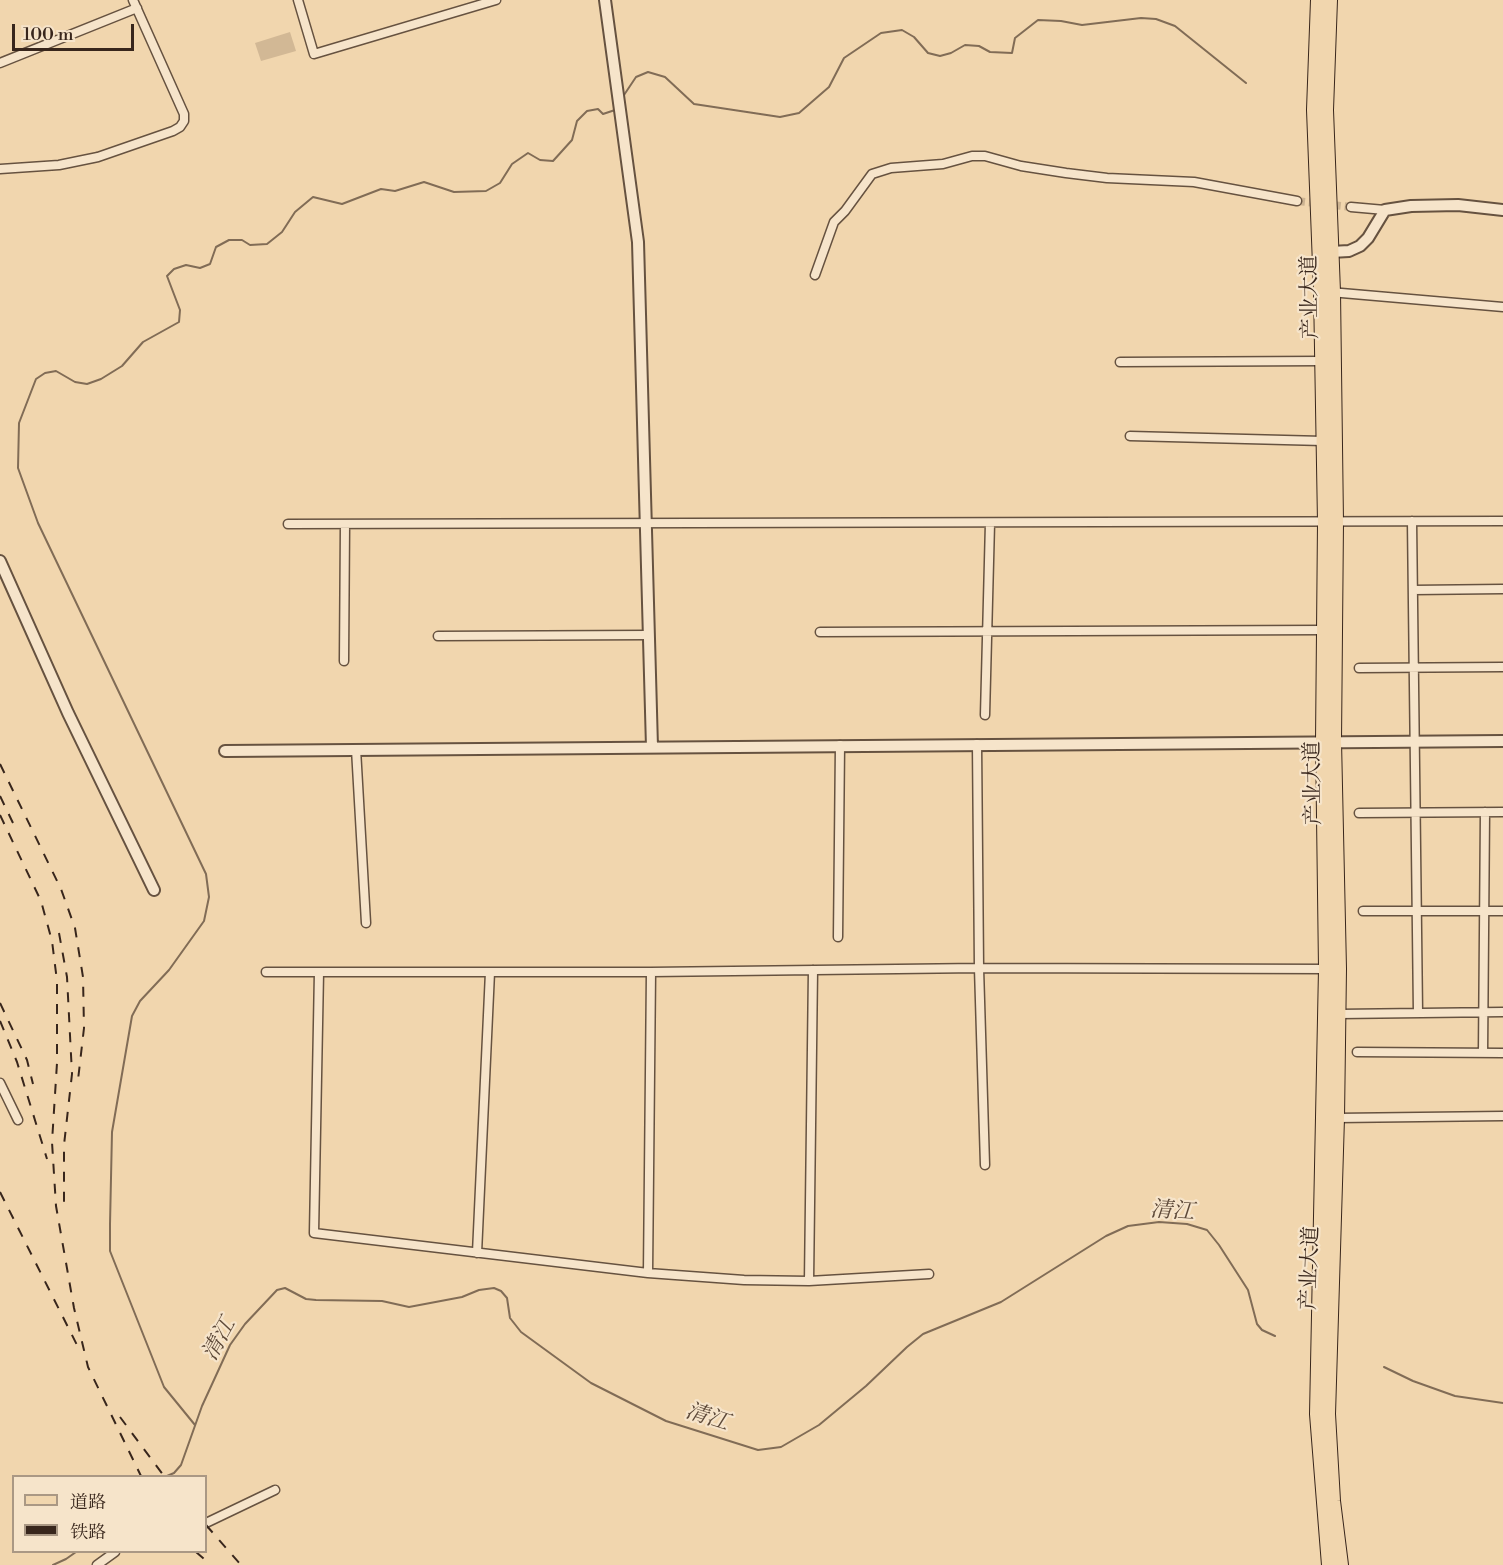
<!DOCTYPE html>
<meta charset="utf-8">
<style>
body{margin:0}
#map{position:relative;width:1503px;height:1565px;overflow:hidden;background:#f1d6ae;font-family:"Libre Bodoni","Noto Serif SC",serif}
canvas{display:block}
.legend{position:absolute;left:12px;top:1475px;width:195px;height:78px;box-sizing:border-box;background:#f6e4ca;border:2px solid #aa9884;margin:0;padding:8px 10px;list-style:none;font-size:18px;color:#38261c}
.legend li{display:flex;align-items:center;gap:12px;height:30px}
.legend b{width:30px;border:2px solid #aa9884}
.scale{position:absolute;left:12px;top:24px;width:122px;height:27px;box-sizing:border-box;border:3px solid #38261c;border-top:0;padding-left:8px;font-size:18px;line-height:21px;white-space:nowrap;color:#38261c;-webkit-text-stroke:4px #f6e4ca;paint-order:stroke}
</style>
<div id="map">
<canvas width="1503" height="1565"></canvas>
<ul class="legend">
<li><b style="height:8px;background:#f1d6ae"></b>道路</li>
<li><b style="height:8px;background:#38261c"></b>铁路</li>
</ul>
<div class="scale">100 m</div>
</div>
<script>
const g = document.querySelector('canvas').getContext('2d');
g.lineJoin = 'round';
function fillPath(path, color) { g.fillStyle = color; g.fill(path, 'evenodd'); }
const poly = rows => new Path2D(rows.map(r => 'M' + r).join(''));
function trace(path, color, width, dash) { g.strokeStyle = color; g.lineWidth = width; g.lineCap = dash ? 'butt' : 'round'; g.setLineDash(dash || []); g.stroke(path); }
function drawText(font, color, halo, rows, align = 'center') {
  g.font = font + ' "Libre Bodoni","Noto Serif SC",serif'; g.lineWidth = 4.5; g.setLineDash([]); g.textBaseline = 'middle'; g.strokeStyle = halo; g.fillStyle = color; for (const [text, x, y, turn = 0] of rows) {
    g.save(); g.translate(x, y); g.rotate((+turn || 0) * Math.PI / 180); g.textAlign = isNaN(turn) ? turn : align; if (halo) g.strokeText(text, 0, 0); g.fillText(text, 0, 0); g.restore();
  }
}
fillPath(poly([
 [290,32,296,51,261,61,255,43]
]), '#d2b895');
trace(poly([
 [622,98,636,77,648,72,665,77,694,104,780,117,799,113,829,87,844,58,881,33,902,30,914,37,928,53,940,56,951,53,965,45,979,46,990,52,1012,53,1015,38,1038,20,1061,21,1082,25,1141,18,1156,19,1175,26,1246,83],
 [1384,1367,1413,1381,1455,1396,1503,1403],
 [195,1425,164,1387,110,1251,110,1224,112,1132,132,1016,140,1001,169,970,204,921,209,897,206,874,38,523,18,468,19,423,36,379,45,373,56,371,75,382,87,384,101,379,122,366,143,342,179,322,180,310,167,276,174,269,186,265,200,268,210,264,216,247,229,240,242,240,250,245,267,244,282,232,295,212,313,197,342,204,381,189,395,191,424,182,454,192,486,191,500,183,512,164,528,153,540,160,553,161,572,140,577,121,587,111,598,109,603,114,615,110],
 [167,1476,174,1473,181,1465,202,1406,230,1345,245,1324,277,1290,285,1288,306,1299,316,1300,382,1301,409,1307,462,1297,479,1290,494,1288,501,1291,507,1298,510,1318,521,1332,591,1383,666,1421,758,1450,781,1447,819,1425,866,1386,907,1347,923,1334,1001,1302,1106,1236,1128,1226,1159,1222,1187,1224,1207,1230,1219,1245,1248,1290,1257,1324,1262,1330,1275,1336],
 [53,1565,66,1559,76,1552]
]), '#816c56', 2);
trace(poly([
 [1297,201,1351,207]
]), '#ccb391', 8, [8, 4]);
const minor = poly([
 [298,0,314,54,496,0],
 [0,63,137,8],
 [0,169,59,165,98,157,173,131,180,127,184,121,184,114,133,0],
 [1351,207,1385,210],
 [815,275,834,222,845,211,872,174,891,168,943,164,972,156,985,156,1021,166,1066,173,1107,178,1194,182,1297,201],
 [1330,292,1503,307],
 [1120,362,1322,361],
 [1130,436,1323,441],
 [1412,521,1418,1013],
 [288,524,1503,521],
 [1413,590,1503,589],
 [820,632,1324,630],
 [438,636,649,635],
 [344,661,345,524],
 [1359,668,1503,667],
 [985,715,990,523],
 [977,744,979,968,985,1165],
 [356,749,366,923],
 [1359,813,1503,812],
 [1363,911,1503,911],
 [838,937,840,745],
 [266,972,651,972,979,968,1330,969],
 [319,972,314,1233,648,1273,744,1280,809,1281,929,1274],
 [1339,1014,1503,1012],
 [1357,1052,1503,1053],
 [1483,1053,1485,812],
 [0,1083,18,1120],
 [1337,1118,1503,1116],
 [477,1253,490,972],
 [648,1273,651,972],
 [809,1281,813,970],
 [206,1523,275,1490],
 [97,1565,115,1552]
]);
const tertiary = poly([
 [605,0,638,242,652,747],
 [1331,252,1349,251,1360,246,1368,238,1385,210,1411,206,1458,205,1503,210],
 [0,561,68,713,154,890],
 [225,751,1503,741]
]);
const primary = poly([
 [1318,0,1314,110,1321,291,1325,522,1323,741,1326,969,1317,1414,1329,1565],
 [1330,0,1326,110,1333,292,1336,522,1334,741,1339,969,1337,1118,1328,1414,1333,1501,1341,1565]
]);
trace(minor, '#665240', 11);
trace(tertiary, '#665240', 14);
trace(primary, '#38261c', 16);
trace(minor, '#f6e4ca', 8);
trace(tertiary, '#f6e4ca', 10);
trace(primary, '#f1d6ae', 14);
trace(poly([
 [0,764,61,889,75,928,83,977,84,1028,78,1080],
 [0,796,13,823],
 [0,815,41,901,52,941,57,981,57,1063,52,1142,56,1206,74,1308,88,1367,141,1476],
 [59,933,67,977,72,1074,64,1145,64,1204],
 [0,1003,27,1060,33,1084],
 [0,1021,17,1062,47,1159],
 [0,1192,77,1345],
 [120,1417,164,1476],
 [206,1525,241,1565],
 [196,1552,211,1565]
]), '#38261c', 2, [10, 10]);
drawText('21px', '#38261c', '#f6e4ca', [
 ["产业大道",1311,297,-91],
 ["产业大道",1314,783,-91],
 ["产业大道",1311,1268,-88]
]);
drawText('italic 22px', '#5d4939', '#f6e4ca', [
 ["清江",1172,1212,4],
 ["清江",220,1340,-61],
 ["清江",707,1418,18]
]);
</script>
